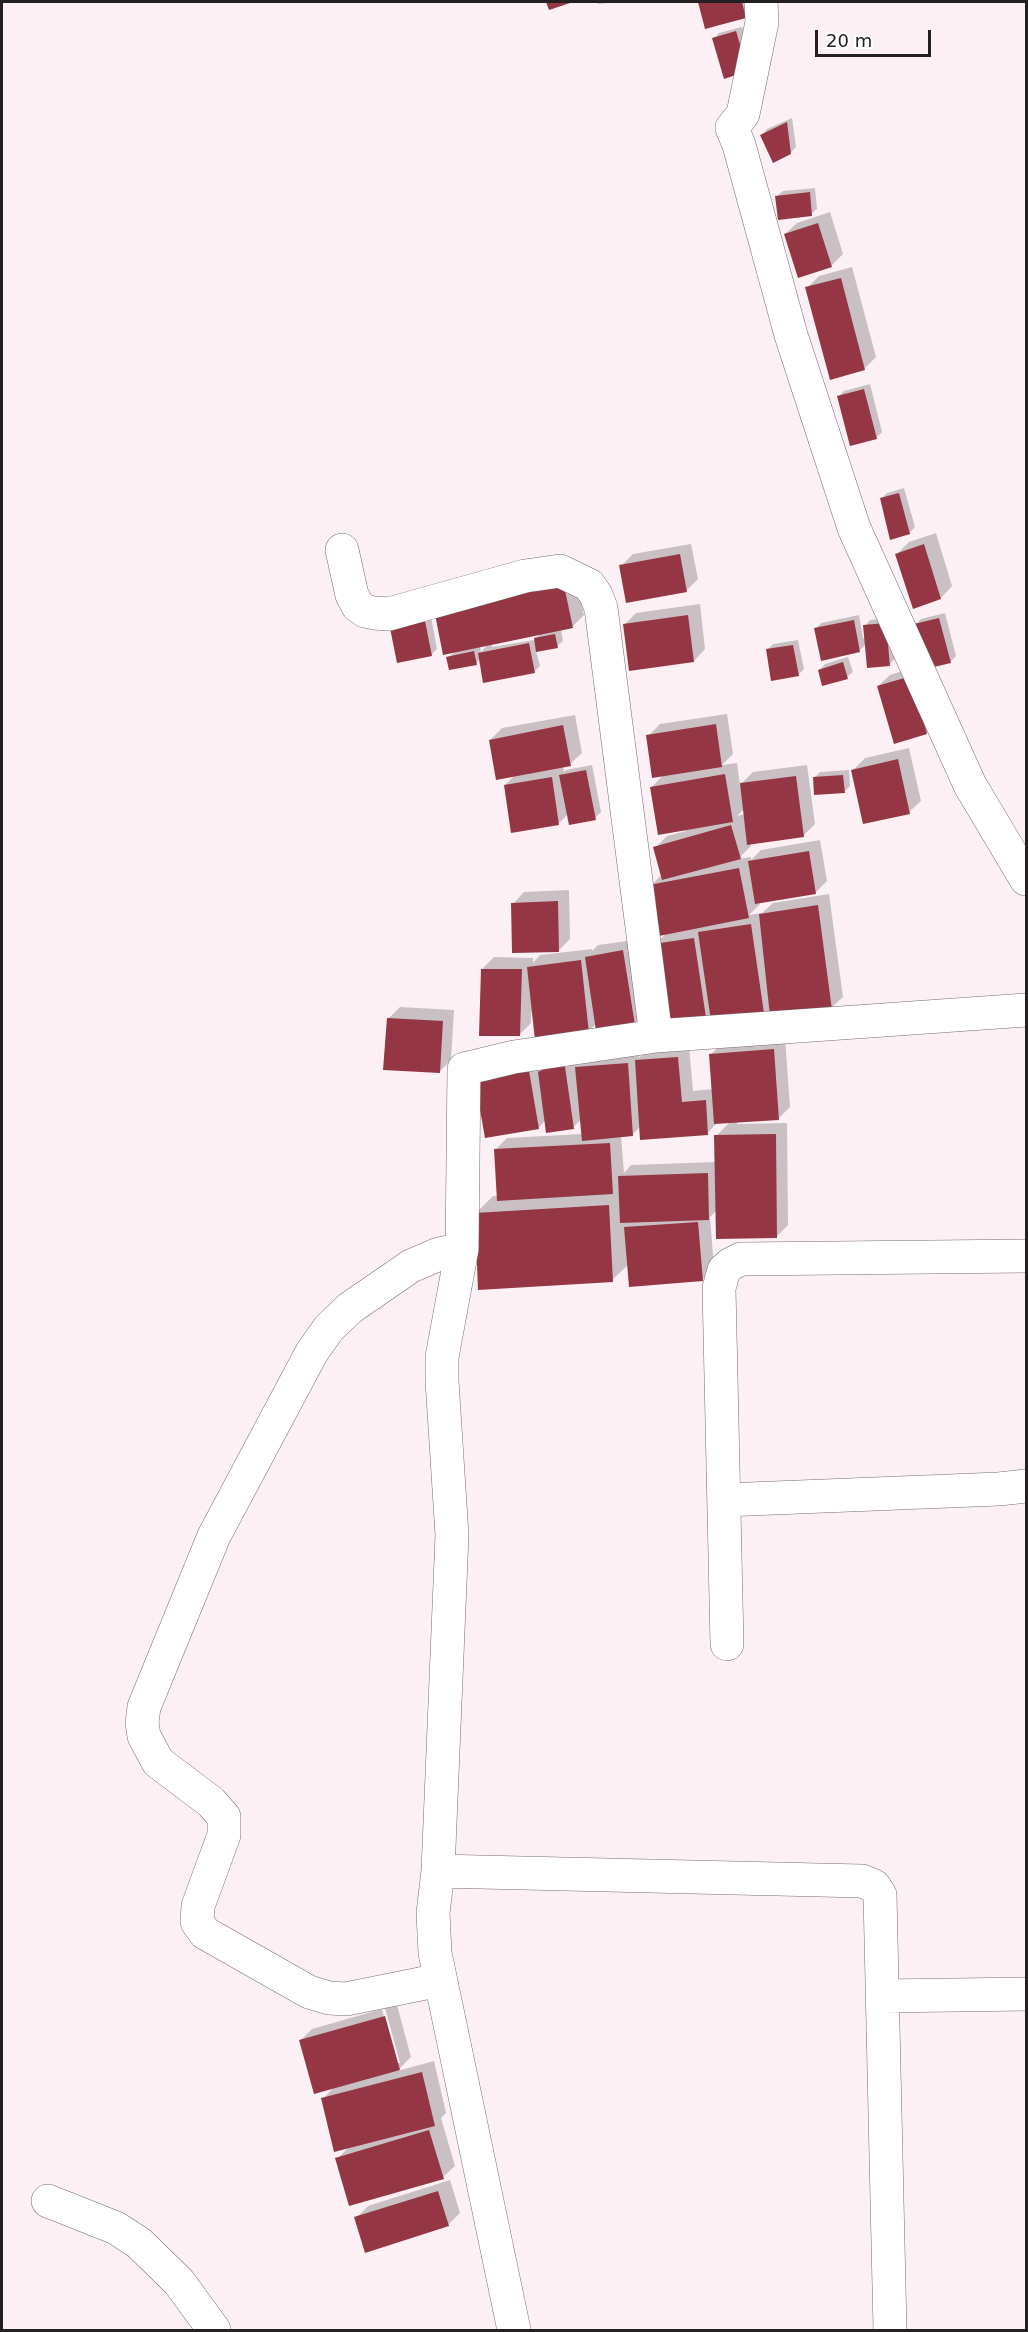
<!DOCTYPE html>
<style>
body{margin:0}
#map{position:relative;width:1028px;height:2332px;overflow:hidden;background:#fcf0f5;font-family:"DejaVu Sans",sans-serif}
canvas{display:block}
.frame{position:absolute;inset:0;border:3px solid #242021;pointer-events:none}
.scale{position:absolute;left:815px;top:30px;width:116px;height:27px;box-sizing:border-box;border:3px solid #242021;border-top:0;padding-left:8px;font-size:18px;line-height:21px;white-space:nowrap;color:#242021;-webkit-text-stroke:4px #fff;paint-order:stroke}
</style>
<div id="map">
<canvas width="1028" height="2332"></canvas>
<div class="frame"></div>
<div class="scale">20 m</div>
</div>
<script>
const g = document.querySelector('canvas').getContext('2d');
g.lineJoin = 'round';
function fillPath(path, color) { g.fillStyle = color; g.fill(path, 'evenodd'); }
const poly = rows => new Path2D(rows.map(r => 'M' + r).join(''));
function trace(path, color, width, dash) { g.strokeStyle = color; g.lineWidth = width; g.lineCap = dash ? 'butt' : 'round'; g.setLineDash(dash || []); g.stroke(path); }
fillPath(poly([
 [598,2,617,2,598,4],
 [700,2,749,2,745,16,707,27],
 [742,27,753,64,714,39,719,33],
 [792,118,796,147,790,153,762,135,767,129],
 [815,188,817,209,811,214,777,196,783,191],
 [830,212,843,254,831,266,785,234,797,223],
 [852,267,876,357,864,369,807,288,819,276],
 [870,384,882,432,876,438,839,396,844,391],
 [904,488,915,527,909,533,881,499,887,493],
 [936,533,952,586,941,598,914,607,897,554,909,542],
 [691,544,698,579,686,591,621,566,633,554],
 [575,570,584,615,572,627,561,629,563,641,557,646,536,651,540,666,534,672,480,659,476,663,448,657],
 [541,633,534,640,492,647,491,644],
 [488,644,481,652,480,646],
 [700,604,705,649,694,661,624,625,636,613],
 [430,611,437,649,432,654,398,661],
 [945,613,956,656,951,661,926,667,916,624,921,619],
 [859,615,863,638,866,638,865,626,870,620,891,618,895,659,889,665,866,644,859,651,816,629,821,623],
 [798,640,804,669,798,675,767,650,773,644],
 [848,657,853,672,847,677,819,670,825,664],
 [922,665,938,721,926,733,878,686,890,675],
 [727,714,733,754,722,765,737,763,740,785,753,772,807,765,815,824,803,836,751,843,751,846,738,859,751,857,751,860,761,850,820,840,827,881,815,893,759,902,760,904,749,915,762,913,773,903,829,894,843,997,831,1008,706,1023,655,944,667,933,651,886,662,874,655,848,667,836,686,831,651,788,664,774,648,736,660,724],
 [744,809,745,814,737,816],
 [575,715,582,753,570,764,563,766,564,772,566,770,592,765,601,812,595,818,568,814,558,824,505,785,516,774,490,740,502,728],
 [909,748,921,801,909,812,853,770,865,758],
 [849,770,850,786,844,792,814,778,820,772],
 [569,890,570,939,559,950,513,904,524,892],
 [635,940,646,1012,634,1024,596,1024,588,1032,531,1012,531,1023,519,1035,482,969,494,957,533,958,533,963,540,955,592,949,592,951,598,945],
 [400,1007,454,1010,451,1060,439,1072,388,1019],
 [785,1038,790,1107,778,1119,737,1121,737,1124,787,1123,788,1225,776,1237,717,1210,710,1217,714,1268,702,1280,629,1264,612,1280,476,1213,493,1196,498,1196,496,1149,507,1138,583,1134,581,1119,573,1128,546,1120,538,1128,486,1137,540,1054,542,1070,552,1060,576,1049,578,1066,588,1056,639,1052,639,1058,648,1049,689,1046,693,1091,713,1089,711,1054,723,1043],
 [718,1122,730,1122,716,1136,716,1162,631,1165,624,1173,621,1136,633,1134,641,1126,707,1133],
 [397,2005,411,2057,397,2071,434,2061,446,2113,441,2118,455,2166,443,2177,337,2159,350,2146,323,2099,334,2087,300,2041,312,2029,382,2009,396,2063,400,2063,385,2008],
 [450,2180,460,2213,448,2225,356,2218,368,2206]
]), '#0003');
fillPath(poly([
 [546,2,573,2,549,10],
 [698,2,742,2,746,18,705,29],
 [736,31,748,71,724,79,712,38],
 [787,122,791,154,773,163,760,135],
 [810,192,812,216,778,220,775,196],
 [818,223,832,267,798,278,784,234],
 [841,278,865,370,830,380,805,287],
 [864,389,877,439,850,446,837,396],
 [899,493,910,534,890,540,880,498],
 [924,544,941,599,913,609,895,554],
 [680,554,687,592,626,603,619,565],
 [563,581,573,628,443,655,434,609],
 [688,615,694,662,629,671,623,624],
 [424,616,432,656,397,663,389,623],
 [939,618,951,663,925,669,914,624],
 [854,620,860,652,821,661,814,628],
 [886,623,890,666,867,668,863,625],
 [555,634,558,648,536,652,534,638],
 [529,643,535,673,483,683,478,653],
 [793,645,799,676,771,681,766,649],
 [474,651,477,665,449,670,446,657],
 [843,662,848,679,822,686,818,670],
 [911,676,927,734,894,744,877,686],
 [716,724,722,767,652,778,646,735],
 [563,725,571,766,496,780,489,740],
 [898,759,910,814,863,824,851,770],
 [586,770,596,820,569,825,559,775],
 [725,774,733,822,658,835,650,787],
 [843,775,845,793,814,795,813,777],
 [796,776,804,837,747,845,740,783],
 [552,777,559,825,511,833,504,785],
 [731,825,741,859,662,880,653,847],
 [809,851,816,894,755,904,748,861],
 [739,868,749,918,659,936,649,885],
 [558,901,559,952,512,953,511,903],
 [818,905,832,1010,770,1016,759,914],
 [751,924,765,1020,712,1028,698,932],
 [694,938,707,1024,666,1031,653,944],
 [623,950,635,1025,596,1031,585,957],
 [581,960,589,1033,535,1040,527,967],
 [481,969,522,969,520,1036,479,1036],
 [387,1018,443,1021,440,1073,383,1070],
 [774,1049,779,1120,714,1124,709,1054],
 [678,1057,682,1102,706,1100,708,1135,640,1140,635,1060],
 [564,1060,574,1129,546,1133,538,1072],
 [628,1063,633,1136,582,1141,575,1067],
 [528,1065,539,1129,485,1138,474,1075],
 [776,1134,777,1238,716,1239,714,1135],
 [610,1143,613,1194,497,1201,494,1149],
 [708,1173,709,1220,620,1223,618,1176],
 [609,1205,613,1282,478,1290,475,1213],
 [698,1222,703,1281,629,1287,624,1227],
 [385,2016,400,2070,314,2094,299,2040],
 [422,2072,435,2126,334,2152,321,2098],
 [429,2130,444,2179,349,2206,335,2158],
 [438,2191,449,2226,365,2253,354,2217]
]), '#943644');
const minor = poly([
 [761,2,762,22,743,114,732,128,739,145,791,335,854,528,970,785,1026,879],
 [342,550,352,595,358,606,365,611,374,613,389,614,525,576,560,571,589,585,596,595,601,608,656,1036],
 [724,1500,999,1489,1026,1486],
 [727,1644,719,1288,724,1270,731,1264,741,1259,1026,1256],
 [438,1871,862,1881,874,1886,880,1895,890,2330],
 [440,1980,346,1999,329,1998,309,1992,205,1933,197,1922,198,1906,224,1835,224,1817,211,1802,158,1762,144,1736,142,1723,144,1707,214,1536,312,1352,329,1328,350,1308,411,1266,439,1254,462,1249],
 [883,1996,1026,1994],
 [48,2201,116,2228,139,2243,179,2282,214,2330],
 [514,2330,435,1953,433,1913,438,1871,452,1535,442,1381,442,1357,462,1249,464,1069,514,1057,656,1036,1026,1010]
]);
trace(minor, '#766c70', 34);
trace(minor, '#fff', 33);
</script>
